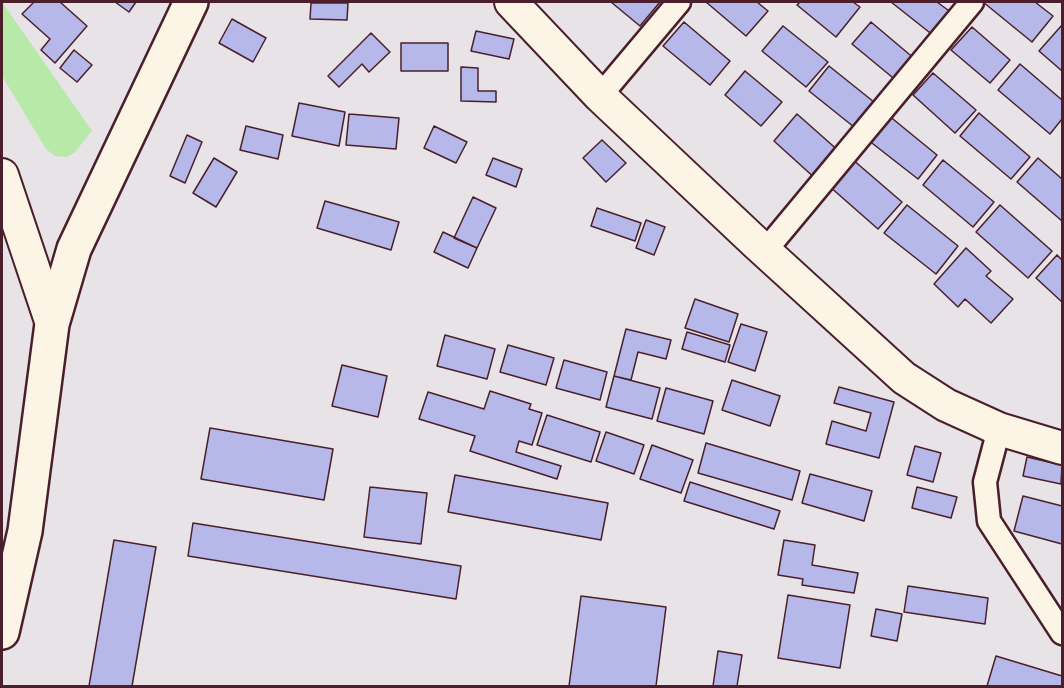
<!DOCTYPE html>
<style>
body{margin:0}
#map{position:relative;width:1064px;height:688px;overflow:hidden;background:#e7e3e6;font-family:"Balsamiq Sans",sans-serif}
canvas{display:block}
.frame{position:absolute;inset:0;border:3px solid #4a1f2b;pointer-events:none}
</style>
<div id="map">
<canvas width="1064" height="688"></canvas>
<div class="frame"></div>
</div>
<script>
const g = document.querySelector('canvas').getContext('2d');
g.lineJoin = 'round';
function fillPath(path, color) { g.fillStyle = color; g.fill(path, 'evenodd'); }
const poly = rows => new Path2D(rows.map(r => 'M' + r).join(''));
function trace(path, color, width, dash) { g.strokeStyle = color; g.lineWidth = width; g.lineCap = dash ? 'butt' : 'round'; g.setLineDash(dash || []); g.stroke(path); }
fillPath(poly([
 [2,2,92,131,75,152,67,157,55,156,46,149,2,76]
]), '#b7e9a9');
const building = poly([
 [34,2,60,2,87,26,55,63,41,50,50,39,22,14,34,2],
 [115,2,136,2,129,12,115,2],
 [611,2,660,2,640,26,611,2],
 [706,2,757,2,768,11,746,36,706,2],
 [800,2,853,2,860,7,836,37,797,5,800,2],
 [891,2,937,2,952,13,934,36,891,2],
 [983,2,1035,2,1053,16,1032,42,983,2],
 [311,3,348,3,347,20,310,19,311,3],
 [232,19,266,38,253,62,219,43,232,19],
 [684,22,730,61,710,85,663,46,684,22],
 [871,22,916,60,898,82,852,44,871,22],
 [1062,25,1062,71,1039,51,1062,25],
 [783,26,828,62,806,87,762,51,783,26],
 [972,27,1010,60,990,83,951,50,972,27],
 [476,31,514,39,509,59,471,51,476,31],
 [371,33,390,52,369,72,362,64,339,87,328,76,371,33],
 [401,43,448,43,448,71,401,71,401,43],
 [74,50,92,65,77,82,60,68,74,50],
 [1020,64,1062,100,1062,119,1050,134,998,90,1020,64],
 [829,66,879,106,859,131,809,91,829,66],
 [461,67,478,68,478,91,496,91,496,102,461,101,461,67],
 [745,71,782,102,761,126,725,95,745,71],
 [933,73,976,110,955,133,913,95,933,73],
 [299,103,345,112,339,146,292,136,299,103],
 [979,113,1030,157,1011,179,960,136,979,113],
 [349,114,399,118,396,149,346,145,349,114],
 [797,114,841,153,817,180,774,141,797,114],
 [888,115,937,155,918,179,868,140,888,115],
 [246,126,283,135,278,159,240,150,246,126],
 [434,126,467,142,456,163,424,148,434,126],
 [187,135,202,142,185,183,170,176,187,135],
 [602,140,626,163,606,182,583,158,602,140],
 [214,158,237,172,216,207,193,193,214,158],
 [493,158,522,169,516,187,486,175,493,158],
 [1038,158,1062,179,1062,221,1017,182,1038,158],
 [852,159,902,202,878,229,829,186,852,159],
 [943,160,994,202,973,227,923,185,943,160],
 [473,197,496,208,477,248,454,238,473,197],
 [325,201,399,222,391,250,317,228,325,201],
 [907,205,958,246,936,274,884,233,907,205],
 [1000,205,1052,251,1028,278,976,232,1000,205],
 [597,208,641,223,635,241,591,226,597,208],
 [646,220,665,227,654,255,636,248,646,220],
 [443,232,477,248,468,268,434,252,443,232],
 [966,248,991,271,986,276,1013,299,991,323,965,299,958,307,934,284,966,248],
 [1057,255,1062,260,1062,302,1036,278,1057,255],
 [695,299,738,314,729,342,685,328,695,299],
 [741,324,767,332,755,371,728,362,741,324],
 [626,329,671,340,666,359,638,352,631,380,614,376,626,329],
 [687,332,730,345,725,362,682,349,687,332],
 [445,335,495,349,487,379,437,366,445,335],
 [508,345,554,358,546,385,500,372,508,345],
 [564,360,607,372,600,400,556,388,564,360],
 [342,365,387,376,378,417,332,406,342,365],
 [614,376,660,388,652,419,606,407,614,376],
 [732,380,780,396,770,426,722,410,732,380],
 [839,387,894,402,879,458,826,444,832,421,866,431,871,413,834,403,839,387],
 [666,388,713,401,704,434,657,421,666,388],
 [490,391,531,404,529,409,542,413,532,445,519,441,516,452,561,466,557,479,470,451,475,436,419,419,428,392,484,409,490,391],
 [547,415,600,432,591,462,537,445,547,415],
 [210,428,333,449,324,500,201,479,210,428],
 [606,432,644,445,634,474,596,461,606,432],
 [706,443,800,471,792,500,698,473,706,443],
 [652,445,693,460,681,493,640,479,652,445],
 [915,446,941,453,933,482,907,475,915,446],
 [1027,457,1062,465,1061,484,1023,476,1027,457],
 [810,474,872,491,864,521,802,503,810,474],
 [455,475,608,503,601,540,448,512,455,475],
 [690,482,780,511,774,529,684,501,690,482],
 [370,487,427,493,421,544,364,537,370,487],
 [917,487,957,497,951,518,912,508,917,487],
 [1023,496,1062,506,1062,544,1014,531,1023,496],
 [193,523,461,566,456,599,188,556,193,523],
 [114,540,156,547,132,686,89,686,114,540],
 [784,540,815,545,812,565,858,573,854,593,802,585,803,579,778,575,784,540],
 [908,586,988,598,985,624,904,612,908,586],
 [788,595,850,605,840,668,778,658,788,595],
 [581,596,666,607,656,686,569,686,581,596],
 [876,609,902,614,897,641,871,636,876,609],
 [718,651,742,655,737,686,713,686,718,651],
 [996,656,1062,676,1062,686,987,686,996,656]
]);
fillPath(building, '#b7b8ea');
trace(building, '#4a1f2b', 1.5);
const street = poly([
 [600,96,679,2],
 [765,251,972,2],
 [999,429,985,482,989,521,1062,633]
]);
const secondary = poly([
 [511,2,600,96,756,243,904,378,946,405,999,429,1062,448],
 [2,175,52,324]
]);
const primary = poly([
 [2,632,25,531,52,324,74,249,191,2]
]);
trace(street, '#4a1f2b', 27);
trace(secondary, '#4a1f2b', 36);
trace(primary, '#4a1f2b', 38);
trace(street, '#fcf5e5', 22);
trace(secondary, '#fcf5e5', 32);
trace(primary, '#fcf5e5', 33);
</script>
